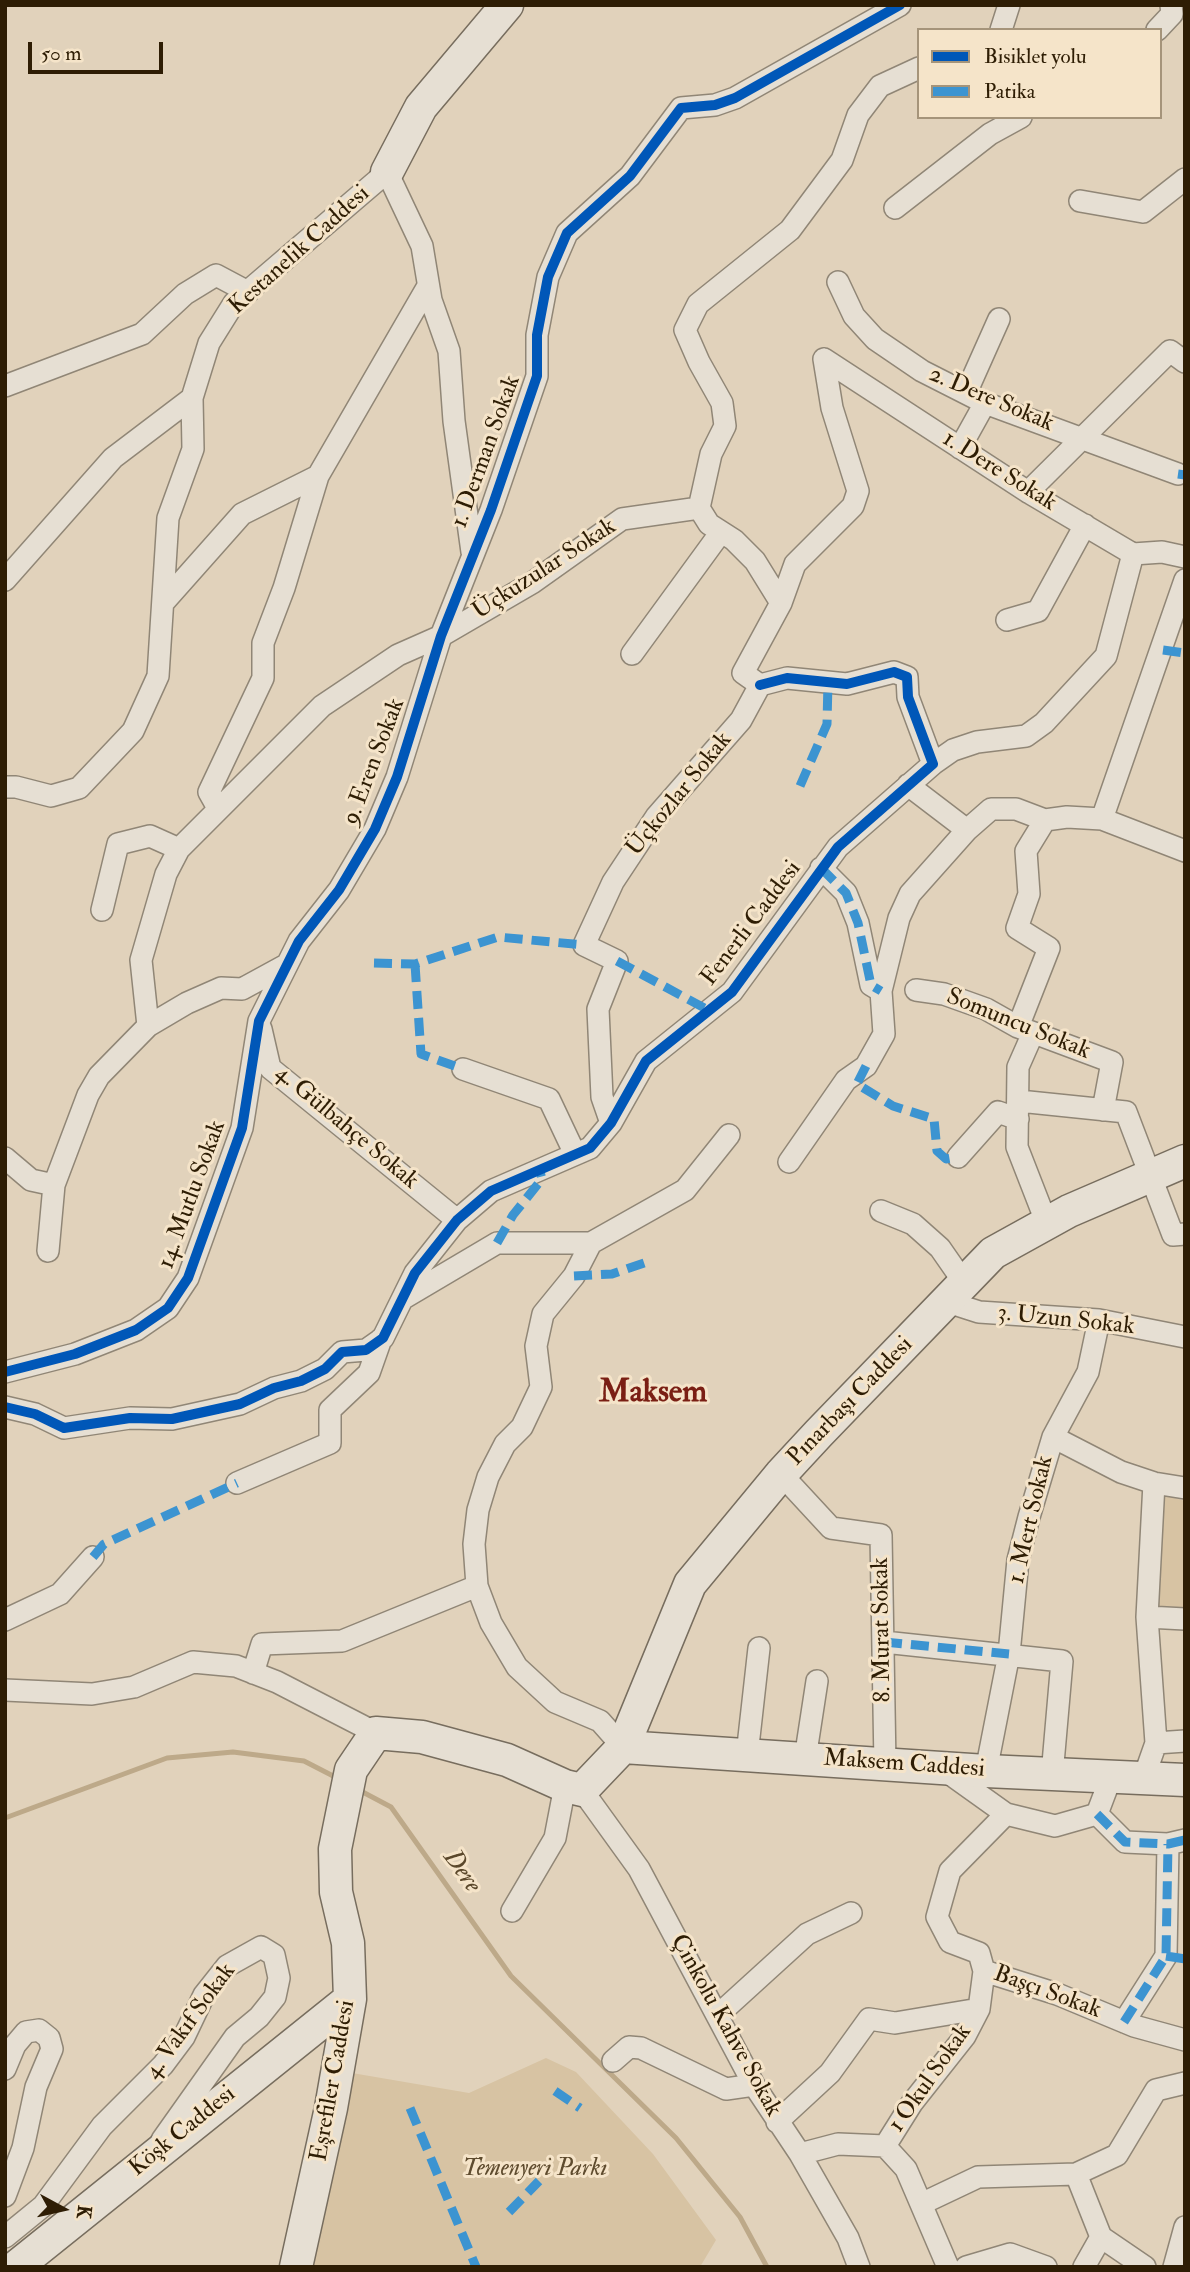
<!DOCTYPE html>
<meta charset="utf-8">
<style>
body{margin:0}
#map{position:relative;width:1190px;height:2272px;overflow:hidden;background:#e1d2bb;font-family:"IM FELL Double Pica",serif}
canvas{display:block}
.frame{position:absolute;inset:0;border:7px solid #2e1d04;pointer-events:none}
.legend{position:absolute;left:917px;top:28px;width:245px;height:91px;box-sizing:border-box;background:#f5e4c9;border:2px solid #a5947a;margin:0;padding:9px 12px;list-style:none;font-size:21px;color:#2e1d04}
.legend li{display:flex;align-items:center;gap:14px;height:35px}
.legend b{width:35px;border:2px solid #a5947a}
.north{position:absolute;left:28px;top:2174px;width:70px;height:70px;-webkit-text-stroke:5px #f5e4c9;paint-order:stroke;rotate:98deg;font-size:19px;font-weight:700;line-height:28px;text-align:center;color:#2e1d04}
.north::after{content:'';display:block;margin:auto;width:24px;height:32px;background:#2e1d04;clip-path:polygon(50% 0,100% 100%,50% 72%,0 100%)}
.scale{position:absolute;left:28px;top:42px;width:135px;height:32px;box-sizing:border-box;border:4px solid #2e1d04;border-top:0;padding-left:9px;font-size:21px;line-height:24px;white-space:nowrap;color:#2e1d04;-webkit-text-stroke:5px #f5e4c9;paint-order:stroke}
</style>
<div id="map">
<canvas width="1190" height="2272"></canvas>
<div class="frame"></div>
<ul class="legend">
<li><b style="height:9px;background:#0057b8"></b>Bisiklet yolu</li>
<li><b style="height:9px;background:#3c94d1"></b>Patika</li>
</ul>
<div class="north">K</div>
<div class="scale">50 m</div>
</div>
<script>
const g = document.querySelector('canvas').getContext('2d');
g.lineJoin = 'round';
function fillPath(path, color) { g.fillStyle = color; g.fill(path, 'evenodd'); }
const poly = rows => new Path2D(rows.map(r => 'M' + r).join(''));
function trace(path, color, width, dash) { g.strokeStyle = color; g.lineWidth = width; g.lineCap = dash ? 'butt' : 'round'; g.setLineDash(dash || []); g.stroke(path); }
function drawText(font, color, halo, rows, align = 'center') {
  g.font = font + ' "IM FELL Double Pica",serif'; g.lineWidth = 6; g.setLineDash([]); g.textBaseline = 'middle'; g.strokeStyle = halo; g.fillStyle = color; for (const [text, x, y, turn = 0] of rows) {
    g.save(); g.translate(x, y); g.rotate((+turn || 0) * Math.PI / 180); g.textAlign = isNaN(turn) ? turn : align; if (halo) g.strokeText(text, 0, 0); g.fillText(text, 0, 0); g.restore();
  }
}
fillPath(poly([
 [1162,1494,1185,1501,1185,1612,1152,1609],
 [546,2058,576,2072,653,2154,716,2240,700,2267,310,2267,352,2073,469,2093]
]), '#d7c3a3');
trace(poly([
 [357,1789,391,1807,511,1976,676,2138,740,2217,767,2267],
 [5,1818,167,1758,233,1752,304,1761,339,1779]
]), '#bda989', 5);
const street = poly([
 [1001,30,1009,5],
 [1157,30,1172,14,1171,5],
 [1080,201,1143,212,1185,179],
 [895,208,990,134,1021,117],
 [838,282,854,316,875,339,922,371,985,403,1178,474],
 [824,359,1028,492,1133,554,1162,552,1185,557],
 [5,386,142,334,185,294,216,275,248,292],
 [966,393,999,319],
 [960,448,985,403],
 [1028,492,1170,351,1185,362],
 [5,580,113,458,192,398,209,343,234,303,387,172,422,246,431,300,449,351,454,421,472,552],
 [163,603,242,514,318,476,428,286],
 [781,603,795,564,853,506,858,491,832,408,824,359],
 [1007,620,1038,611,1085,525],
 [632,654,721,532],
 [760,685,743,673,781,603,755,561,734,540,709,524,699,508,711,454,725,426,722,403,699,362,685,330,698,304,790,230,842,160,858,115,880,86,919,68],
 [933,764,953,750,977,742,1026,736,1044,723,1106,656,1133,554],
 [908,785,967,830,991,809,1016,809,1045,820,1067,817,1102,819,1185,851],
 [5,787,16,787,51,796,79,788,133,731,158,676,168,518,193,449,192,398],
 [218,808,209,792,263,678,263,643,284,588,318,476],
 [1102,819,1185,580],
 [821,868,846,893,858,923,871,985,881,991],
 [102,910,118,844,150,836,179,849],
 [916,990,944,994,986,1009,1018,1027,1112,1062,1103,1110],
 [148,1026,141,960,166,874,179,849,322,706,398,655,441,636,532,583,622,519,699,508],
 [1018,1027,1049,948,1017,928,1029,894,1026,851,1045,820],
 [261,1029,270,1068,457,1220],
 [1033,1033,1018,1067,1017,1147,1047,1224],
 [463,1069,549,1099,575,1154],
 [1019,1101,1126,1112,1173,1235,1185,1234],
 [611,1123,602,1097,598,1009,617,961,584,945,613,882,656,817,741,720,760,685],
 [958,1157,998,1112,1018,1119],
 [5,1158,31,1180,54,1185],
 [789,1162,846,1080,866,1066,884,1034,881,991,899,918,910,894,967,830],
 [881,1211,913,1224,940,1248,965,1284],
 [591,1243,574,1276,543,1314,536,1346,541,1387,522,1427,505,1444,488,1477,478,1510,474,1544,477,1586,491,1623,517,1667,555,1702,600,1721,623,1747],
 [48,1251,54,1185,88,1095,99,1076,148,1026,187,1003,221,988,242,989,286,965],
 [404,1298,497,1243,591,1243,685,1190,729,1135],
 [948,1302,979,1312,1099,1320,1185,1337],
 [5,1372,75,1354,136,1330,168,1308,188,1278,242,1128,259,1021,299,941,339,890,375,829,397,777,441,636,491,510,537,376,537,335,548,277,567,233,630,176,681,108,715,105,735,98,900,5],
 [5,1407,35,1414,64,1428,130,1418,172,1419,240,1404,274,1388,301,1381,325,1369,342,1352,366,1350,383,1338,415,1273,457,1220,491,1191,590,1148,611,1123,646,1061,732,992,838,847,933,764,908,697,907,677,894,672,847,684,787,678,760,685],
 [1053,1437,1121,1472,1154,1483,1185,1488],
 [781,1474,831,1528,881,1535,885,1765],
 [237,1483,330,1443,330,1410,369,1373,381,1339],
 [1147,1617,1185,1619],
 [5,1620,60,1594,93,1557],
 [884,1642,1062,1661,1052,1775],
 [253,1673,262,1644,342,1641,477,1586],
 [5,1690,92,1694,134,1687,193,1662,236,1666,277,1682,376,1733],
 [1156,1743,1185,1741],
 [747,1755,759,1648],
 [805,1759,817,1681],
 [943,1769,1006,1814,1055,1826,1097,1814,1111,1777],
 [986,1771,1009,1654,1018,1560,1029,1517,1053,1437,1088,1372,1099,1320],
 [1144,1777,1156,1743,1147,1617,1154,1483],
 [582,1790,639,1869,754,2085,800,2154,848,2238,859,2267],
 [1097,1814,1125,1842,1168,1844,1185,1840],
 [512,1911,555,1838,565,1786],
 [984,1971,1057,1994,1134,2026,1185,2040],
 [718,2015,807,1934,851,1913],
 [1124,2022,1166,1956,1168,1844],
 [613,2061,629,2047,641,2048,726,2089,754,2085],
 [5,2069,15,2045,26,2032,39,2030,49,2038,52,2049,36,2087,23,2148,5,2196],
 [777,2122,830,2073,869,2019,895,2023,979,2009],
 [885,2146,912,2103,965,2036,979,2009,984,1971,979,1953,950,1942,937,1917,950,1871,1006,1814],
 [800,2154,838,2144,885,2146,906,2169,921,2204,978,2177,1076,2174,1117,2155,1156,2090,1185,2083],
 [1076,2174,1101,2237,1145,2267],
 [921,2204,948,2267],
 [5,2237,43,2206,102,2126,163,2065,184,2037,204,1995,227,1966,261,1947,274,1955,279,1978,275,1997,259,2017,235,2037,162,2140],
 [966,2267,1010,2254,1046,2267],
 [1084,2267,1101,2237],
 [1174,2267,1185,2227]
]);
const secondary = poly([
 [387,172,421,107,507,5],
 [623,1747,986,1771,1185,1780],
 [16,2267,350,1999],
 [296,2267,331,2108,350,1999,348,1943,336,1892,335,1849,351,1770,376,1733,422,1737,507,1760,565,1786,582,1790,623,1747,690,1584,781,1474,819,1433,993,1253,1069,1211,1185,1161]
]);
trace(street, '#908676', 24);
trace(secondary, '#776d5e', 35);
trace(street, '#e6dfd3', 21);
trace(secondary, '#e6dfd3', 32);
trace(poly([
 [1178,474,1185,475],
 [1163,650,1185,653],
 [800,786,827,724,828,682],
 [821,868,846,893,858,923,871,985,881,991],
 [617,961,710,1011],
 [374,963,415,964,498,937,584,945],
 [415,964,421,1054,463,1069],
 [866,1066,857,1084,893,1106,934,1119,937,1151,946,1159,958,1157],
 [497,1243,513,1215,542,1179,539,1168],
 [574,1276,612,1274,650,1261],
 [93,1557,104,1544,237,1483],
 [884,1642,1009,1654],
 [1097,1814,1125,1842,1168,1844,1185,1840],
 [1166,1956,1185,1959],
 [1124,2022,1166,1956,1168,1844],
 [555,2091,580,2108],
 [410,2108,476,2267],
 [509,2212,539,2181]
]), '#3c94d1', 9, [18, 9]);
trace(poly([
 [5,1372,75,1354,136,1330,168,1308,188,1278,242,1128,259,1021,299,941,339,890,375,829,397,777,441,636,491,510,537,376,537,335,548,277,567,233,630,176,681,108,715,105,735,98,900,5],
 [5,1407,35,1414,64,1428,130,1418,172,1419,240,1404,274,1388,301,1381,325,1369,342,1352,366,1350,383,1338,415,1273,457,1220,491,1191,590,1148,611,1123,646,1061,732,992,838,847,933,764,908,697,907,677,894,672,847,684,787,678,760,685]
]), '#0057b8', 10);
drawText('24px', '#2e1d04', '#f5e4c9', [
 ["Kestanelik Caddesi",300,251,-42],
 ["2. Dere Sokak",991,400,23],
 ["1. Derman Sokak",487,452,-70],
 ["1. Dere Sokak",999,472,32],
 ["Üçkuzular Sokak",545,570,-33],
 ["9. Eren Sokak",375,762,-69],
 ["Üçkozlar Sokak",680,795,-51],
 ["Fenerli Caddesi",752,924,-53],
 ["Somuncu Sokak",1018,1025,22],
 ["4. Gülbahçe Sokak",346,1128,40],
 ["14. Mutlu Sokak",193,1195,-70],
 ["3. Uzun Sokak",1066,1321,6],
 ["Pınarbaşı Caddesi",851,1402,-46],
 ["1. Mert Sokak",1032,1520,-77],
 ["8. Murat Sokak",883,1630,-91],
 ["Maksem Caddesi",904,1765,4],
 ["Başçı Sokak",1047,1993,20],
 ["4. Vakıf Sokak",191,2022,-54],
 ["Çinkolu Kahve Sokak",725,2026,61],
 ["1 Okul Sokak",931,2079,-55],
 ["Eşrefiler Caddesi",334,2081,-80],
 ["Köşk Caddesi",183,2132,-39]
]);
drawText('italic 24px', '#5e4b2e', '#f5e4c9', [
 ["Temenyeri Parkı",535,2170]
]);
drawText('italic 26px', '#5b482b', '#f5e4c9', [
 ["Dere",461,1872,55]
]);
drawText('bold 32px', '#7a1f14', '#f5e4c9', [
 ["Maksem",653,1394]
]);
</script>
